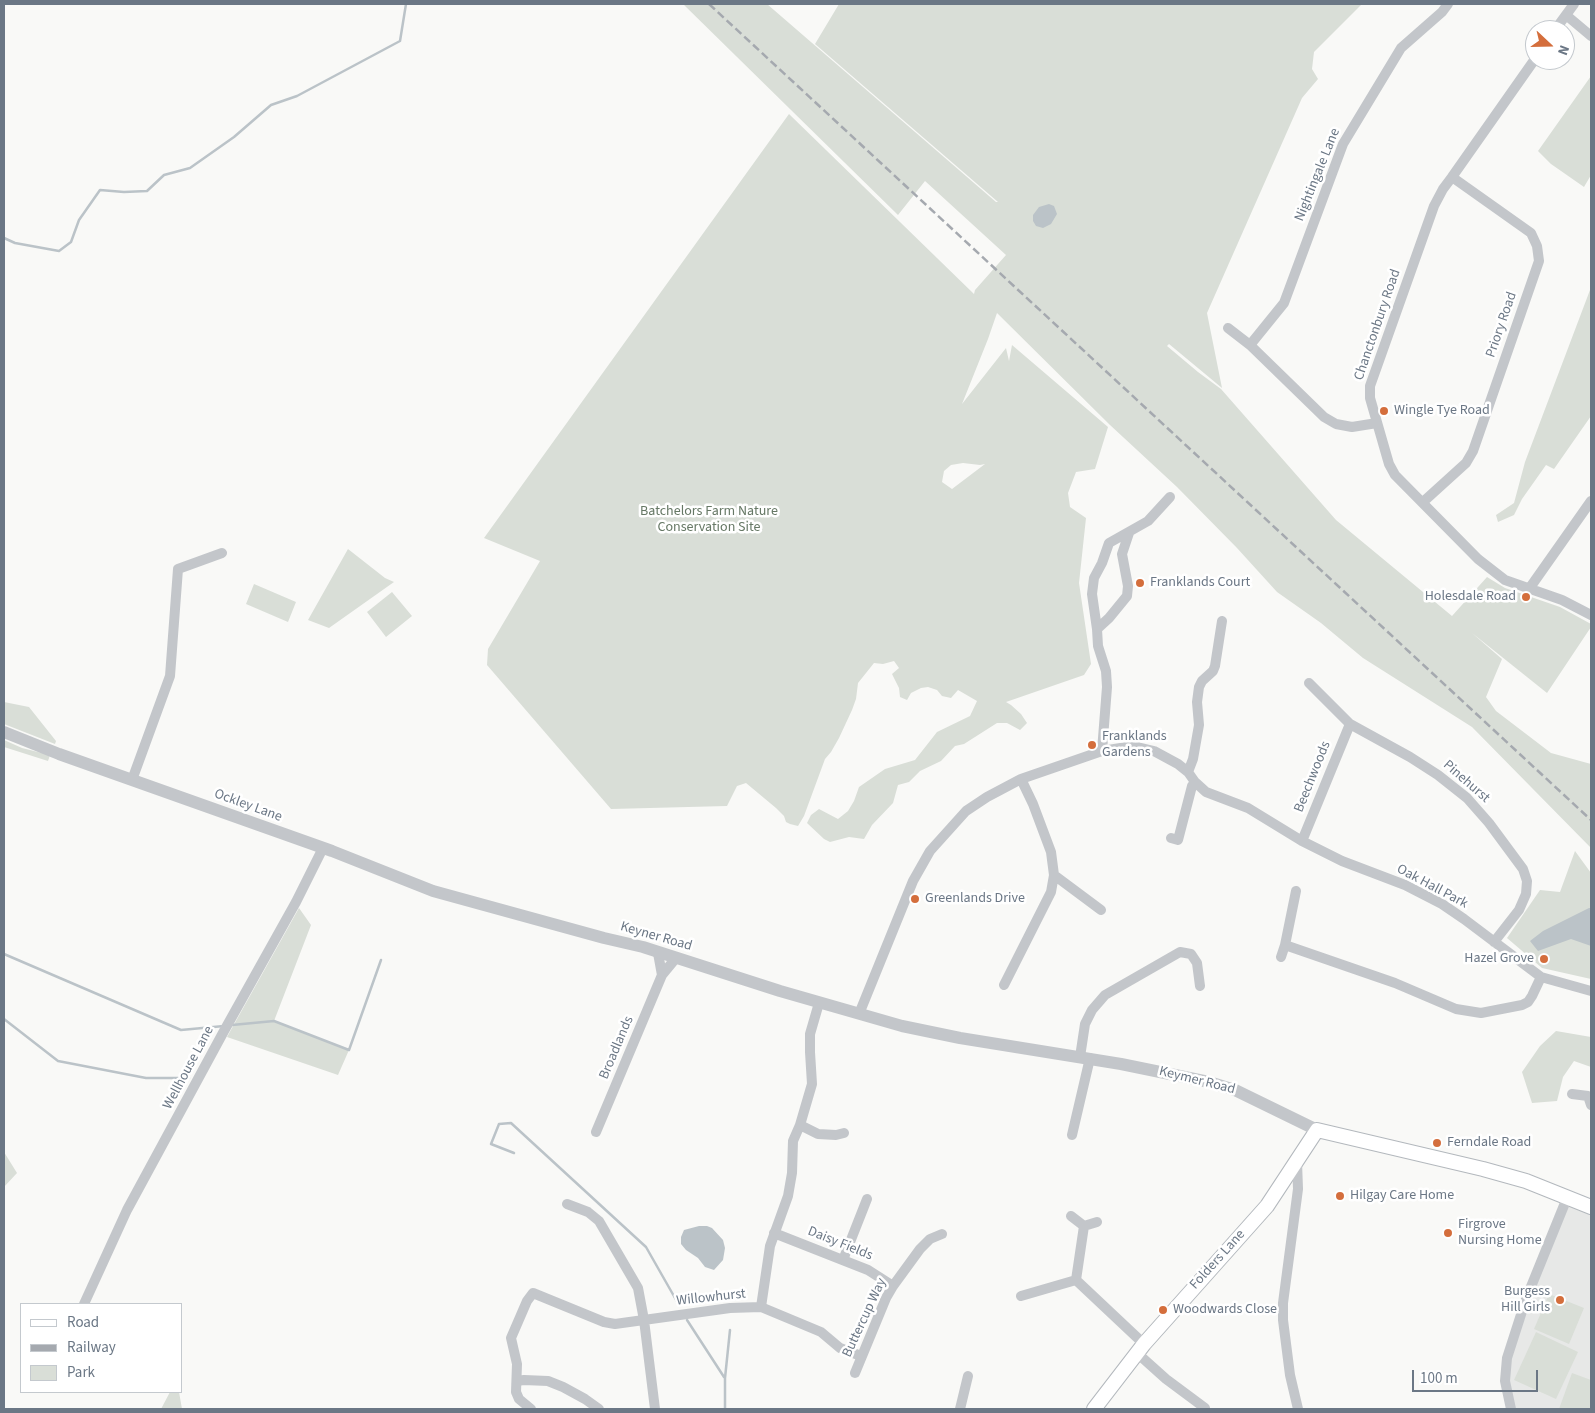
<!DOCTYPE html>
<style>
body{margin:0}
#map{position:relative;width:1595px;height:1413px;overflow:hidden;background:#f9f9f7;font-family:"Source Sans 3",sans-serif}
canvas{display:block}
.frame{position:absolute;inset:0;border:5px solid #6b7785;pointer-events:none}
.legend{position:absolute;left:20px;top:1303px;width:162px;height:90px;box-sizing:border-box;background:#fff;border:1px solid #c4c9ce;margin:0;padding:6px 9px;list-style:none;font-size:15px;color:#6b7785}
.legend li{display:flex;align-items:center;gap:10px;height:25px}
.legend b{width:25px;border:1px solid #c4c9ce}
.north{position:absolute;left:1525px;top:20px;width:50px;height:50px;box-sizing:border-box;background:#fff;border:1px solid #c4c9ce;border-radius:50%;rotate:111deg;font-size:14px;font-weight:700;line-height:20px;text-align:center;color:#6b7785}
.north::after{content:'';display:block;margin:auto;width:18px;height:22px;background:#d46e3c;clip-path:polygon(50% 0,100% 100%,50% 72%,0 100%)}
.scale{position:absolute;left:1412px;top:1370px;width:126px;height:22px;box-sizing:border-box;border:2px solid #6b7785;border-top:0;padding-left:6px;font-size:15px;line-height:18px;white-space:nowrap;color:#6b7785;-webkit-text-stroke:4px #fff;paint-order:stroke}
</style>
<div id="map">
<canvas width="1595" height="1413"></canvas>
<div class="frame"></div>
<ul class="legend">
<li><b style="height:6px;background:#fff"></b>Road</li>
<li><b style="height:6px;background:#a5a9af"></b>Railway</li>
<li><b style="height:14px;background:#d9ded7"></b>Park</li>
</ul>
<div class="north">N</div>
<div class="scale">100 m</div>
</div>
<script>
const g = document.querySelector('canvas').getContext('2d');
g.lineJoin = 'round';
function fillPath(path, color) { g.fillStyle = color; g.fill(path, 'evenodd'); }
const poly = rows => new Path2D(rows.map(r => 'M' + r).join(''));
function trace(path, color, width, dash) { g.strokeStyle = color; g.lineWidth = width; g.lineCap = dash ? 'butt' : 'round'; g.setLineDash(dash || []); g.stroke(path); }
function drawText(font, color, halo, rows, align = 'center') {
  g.font = font + ' "Source Sans 3",sans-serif'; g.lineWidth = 5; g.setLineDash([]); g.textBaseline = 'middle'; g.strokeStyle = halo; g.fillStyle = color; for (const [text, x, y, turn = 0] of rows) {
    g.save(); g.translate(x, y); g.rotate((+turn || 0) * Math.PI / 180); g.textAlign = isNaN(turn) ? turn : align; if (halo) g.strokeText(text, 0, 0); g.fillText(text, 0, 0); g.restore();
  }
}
fillPath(poly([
 [1568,1204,1591,1213,1591,1409,1514,1409,1507,1371,1521,1320]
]), '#e7e8e7');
fillPath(poly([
 [683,4,767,4,996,202,998,202,815,44,839,4,1362,4,1314,52,1312,69,1318,79,1302,98,1207,313,1222,388,1169,344,1167,346,1198,372,1221,389,1336,520,1452,616,1487,577,1505,588,1560,607,1591,624,1591,627,1547,693,1472,633,1502,659,1486,697,1496,711,1551,753,1591,764,1591,848,1472,727,1363,658,1321,623,1277,592,1237,548,1177,487,1110,425,997,313,988,339,962,404,1006,348,1009,361,1012,345,1108,427,1095,469,1076,472,1068,493,1070,507,1086,518,1079,583,1091,664,1084,675,1006,702,1011,705,1021,714,1027,723,1020,730,1007,723,997,723,964,744,955,746,941,761,920,771,909,782,898,785,893,803,872,825,864,839,849,837,830,842,824,839,807,823,811,815,819,809,838,819,848,811,854,801,859,787,885,769,915,760,937,732,970,716,977,701,958,690,951,698,942,696,937,690,928,687,921,688,911,693,907,700,900,697,899,688,892,674,899,668,894,661,883,664,874,663,858,683,856,699,852,710,839,738,831,752,825,759,804,816,798,826,790,824,786,822,784,816,776,808,746,783,737,786,727,806,611,809,487,665,488,649,540,561,484,538,789,114,974,294,975,290,1006,255,925,181,898,215],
 [963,463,980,465,985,464,952,489,942,482,944,471,951,465],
 [1591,76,1591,175,1584,187,1551,164,1538,151],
 [1591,289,1591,416,1554,469,1546,465,1522,499,1514,515,1498,522,1496,515,1514,503,1525,462,1590,290],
 [348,549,385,578,394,582,329,628,308,620],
 [254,584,296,602,288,622,246,604],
 [392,592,412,616,386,637,367,612],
 [4,702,29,707,56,741,55,744,4,724],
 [4,740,22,748,50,755,48,761,4,747],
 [1575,851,1591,873,1591,979,1542,968,1507,938,1540,890,1560,892],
 [299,908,311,925,274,1021,349,1050,338,1075,227,1037],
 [1556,1031,1591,1037,1591,1067,1574,1061,1563,1077,1557,1101,1532,1103,1522,1072,1540,1046],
 [4,1152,17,1173,4,1187],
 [1549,1294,1584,1308,1569,1344,1534,1329],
 [1536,1332,1578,1352,1556,1399,1514,1380],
 [1572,1373,1591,1380,1591,1406,1590,1409,1559,1409],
 [170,1392,179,1392,182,1409,161,1409]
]), '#d9ded7');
fillPath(poly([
 [1049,204,1054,206,1057,214,1051,224,1043,228,1036,226,1033,221,1033,215,1039,207],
 [1589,908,1591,908,1591,946,1571,939,1538,951,1530,941,1543,931],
 [699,1226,707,1226,712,1228,723,1240,725,1248,723,1260,714,1270,705,1267,698,1258,686,1250,681,1244,681,1237,684,1230]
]), '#bbc3c8');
trace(poly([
 [4,238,15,243,59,251,71,242,79,220,100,190,124,192,147,191,164,175,190,168,234,137,271,105,297,96,400,41,406,4],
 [4,954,181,1030,224,1026],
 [4,1019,58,1061,146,1078,189,1078],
 [232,1025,274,1021,349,1050,381,960],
 [514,1153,491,1144,499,1124,511,1123,646,1247,679,1305],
 [687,1320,724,1377],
 [725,1409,725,1378,730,1330]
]), '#bbc3c8', 2.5);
const secondary = poly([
 [1094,1409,1144,1344,1267,1206,1317,1130,1483,1169,1526,1181,1591,1207]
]);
trace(secondary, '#b3b8bd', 16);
trace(poly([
 [1566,15,1591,36],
 [1555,30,1574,4],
 [1535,59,1452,177,1443,189,1434,206,1370,386,1370,398,1389,464,1395,475,1478,559,1505,580,1562,600,1591,615],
 [1228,328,1250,345,1324,417,1336,424,1352,427,1377,423],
 [1250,345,1284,303,1343,144,1401,48,1442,12,1448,4],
 [1423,502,1466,463,1473,451,1539,261,1537,246,1531,233,1452,177],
 [1529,589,1591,501],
 [1097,629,1092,594,1094,578,1102,563,1109,543,1148,521,1170,497],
 [1309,683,1350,724,1410,757,1438,775,1467,798,1489,823,1523,869,1527,881,1526,894,1519,910,1494,942],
 [1102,751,1107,687,1106,671,1098,646,1097,629,1109,618,1127,596,1128,586,1122,554,1129,533],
 [1188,772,1193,759,1199,725,1197,702,1199,687,1202,681,1213,671,1215,666,1222,621],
 [132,780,170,676,178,569,222,553],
 [1171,838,1178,840,1192,786,1195,782],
 [1302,841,1350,724],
 [1054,875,1101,910],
 [1296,891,1285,945,1395,983,1456,1009,1481,1013,1522,1005,1528,1002,1532,996,1541,977],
 [658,953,662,975],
 [1281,957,1285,945],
 [1004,985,1051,892,1054,875,1051,852,1033,804,1021,779],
 [859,1014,913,881,930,851,966,811,987,797,1021,779,1102,751,1133,746,1154,751,1178,764,1188,772,1195,782,1206,792,1248,808,1302,841,1342,861,1405,885,1442,904,1464,919,1541,977,1591,991],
 [1080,1057,1085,1024,1092,1010,1105,995,1180,952,1191,954,1197,963,1200,986],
 [1572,1094,1588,1096,1591,1105],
 [800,1125,818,1134,836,1135,844,1133],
 [596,1132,662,975,676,958],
 [1072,1135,1090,1058],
 [1297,1162,1298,1189,1283,1303,1283,1320,1290,1375,1298,1409],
 [567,1204,588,1212,599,1221,638,1288,644,1320,655,1409],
 [1071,1216,1084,1226],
 [1097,1222,1084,1226,1076,1280,1144,1344],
 [774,1233,868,1270,893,1286],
 [843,1260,867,1199],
 [1021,1296,1076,1280],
 [84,1304,127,1210,224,1031,296,902,323,848],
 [761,1307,821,1332,840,1348,861,1356],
 [1137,1353,1166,1379,1205,1408,1204,1409],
 [855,1373,886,1298,893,1286,920,1249,930,1239,942,1234],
 [517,1381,524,1380,548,1381,563,1387,585,1399,599,1409],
 [531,1409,519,1399,516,1392,517,1364,511,1338,527,1301,533,1293,604,1322,615,1324,730,1308,761,1307,770,1246,788,1196,792,1173,793,1141,800,1125,812,1084,810,1052,810,1034,819,1003],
 [960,1409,968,1376],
 [1511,1409,1505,1381,1507,1358,1526,1299,1567,1198]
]), '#c3c6ca', 10);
trace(poly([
 [4,732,59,754,332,851,433,891,604,938,643,947,780,991,902,1026,960,1038,1121,1064,1209,1082,1235,1090,1317,1130]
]), '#c3c6ca', 12);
trace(secondary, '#fff', 14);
trace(poly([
 [709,4,1591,820]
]), '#a5a9af', 2.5, [8, 4]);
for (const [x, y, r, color] of [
 [1384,411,5,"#d46e3c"],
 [1140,583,5,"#d46e3c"],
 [1526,597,5,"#d46e3c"],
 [1092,745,5,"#d46e3c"],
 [915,899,5,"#d46e3c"],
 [1544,959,5,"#d46e3c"],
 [1437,1143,5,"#d46e3c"],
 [1340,1196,5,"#d46e3c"],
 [1448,1233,5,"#d46e3c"],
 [1560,1300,5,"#d46e3c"],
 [1163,1310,5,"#d46e3c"]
]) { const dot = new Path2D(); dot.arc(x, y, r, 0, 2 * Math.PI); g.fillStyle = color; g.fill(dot); trace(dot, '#fff', 2); }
drawText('14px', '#6b7785', '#fff', [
 ["Nightingale Lane",1318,175,-68],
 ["Chanctonbury Road",1378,325,-71],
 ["Priory Road",1502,325,-71],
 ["Beechwoods",1313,777,-68],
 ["Pinehurst",1466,782,41],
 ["Ockley Lane",248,806,20],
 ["Oak Hall Park",1432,887,28],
 ["Keyner Road",656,937,16],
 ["Broadlands",617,1048,-67],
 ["Wellhouse Lane",189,1068,-62],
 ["Keymer Road",1197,1081,14],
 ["Daisy Fields",840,1244,22],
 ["Folders Lane",1218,1260,-48],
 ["Willowhurst",711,1298,-6],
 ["Buttercup Way",865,1318,-65]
]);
drawText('14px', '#6b7785', '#fff', [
 ["Wingle Tye Road",1394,411],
 ["Franklands Court",1150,583],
 ["Holesdale Road",1516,597,"right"],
 ["Franklands",1102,737],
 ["Gardens",1102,753],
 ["Greenlands Drive",925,899],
 ["Hazel Grove",1534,959,"right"],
 ["Ferndale Road",1447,1143],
 ["Hilgay Care Home",1350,1196],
 ["Firgrove",1458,1225],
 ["Nursing Home",1458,1241],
 ["Burgess",1550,1292,"right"],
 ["Hill Girls",1550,1308,"right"],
 ["Woodwards Close",1173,1310]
], 'left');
drawText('14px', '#667865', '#fff', [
 ["Batchelors Farm Nature",709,512],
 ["Conservation Site",709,528]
]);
</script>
